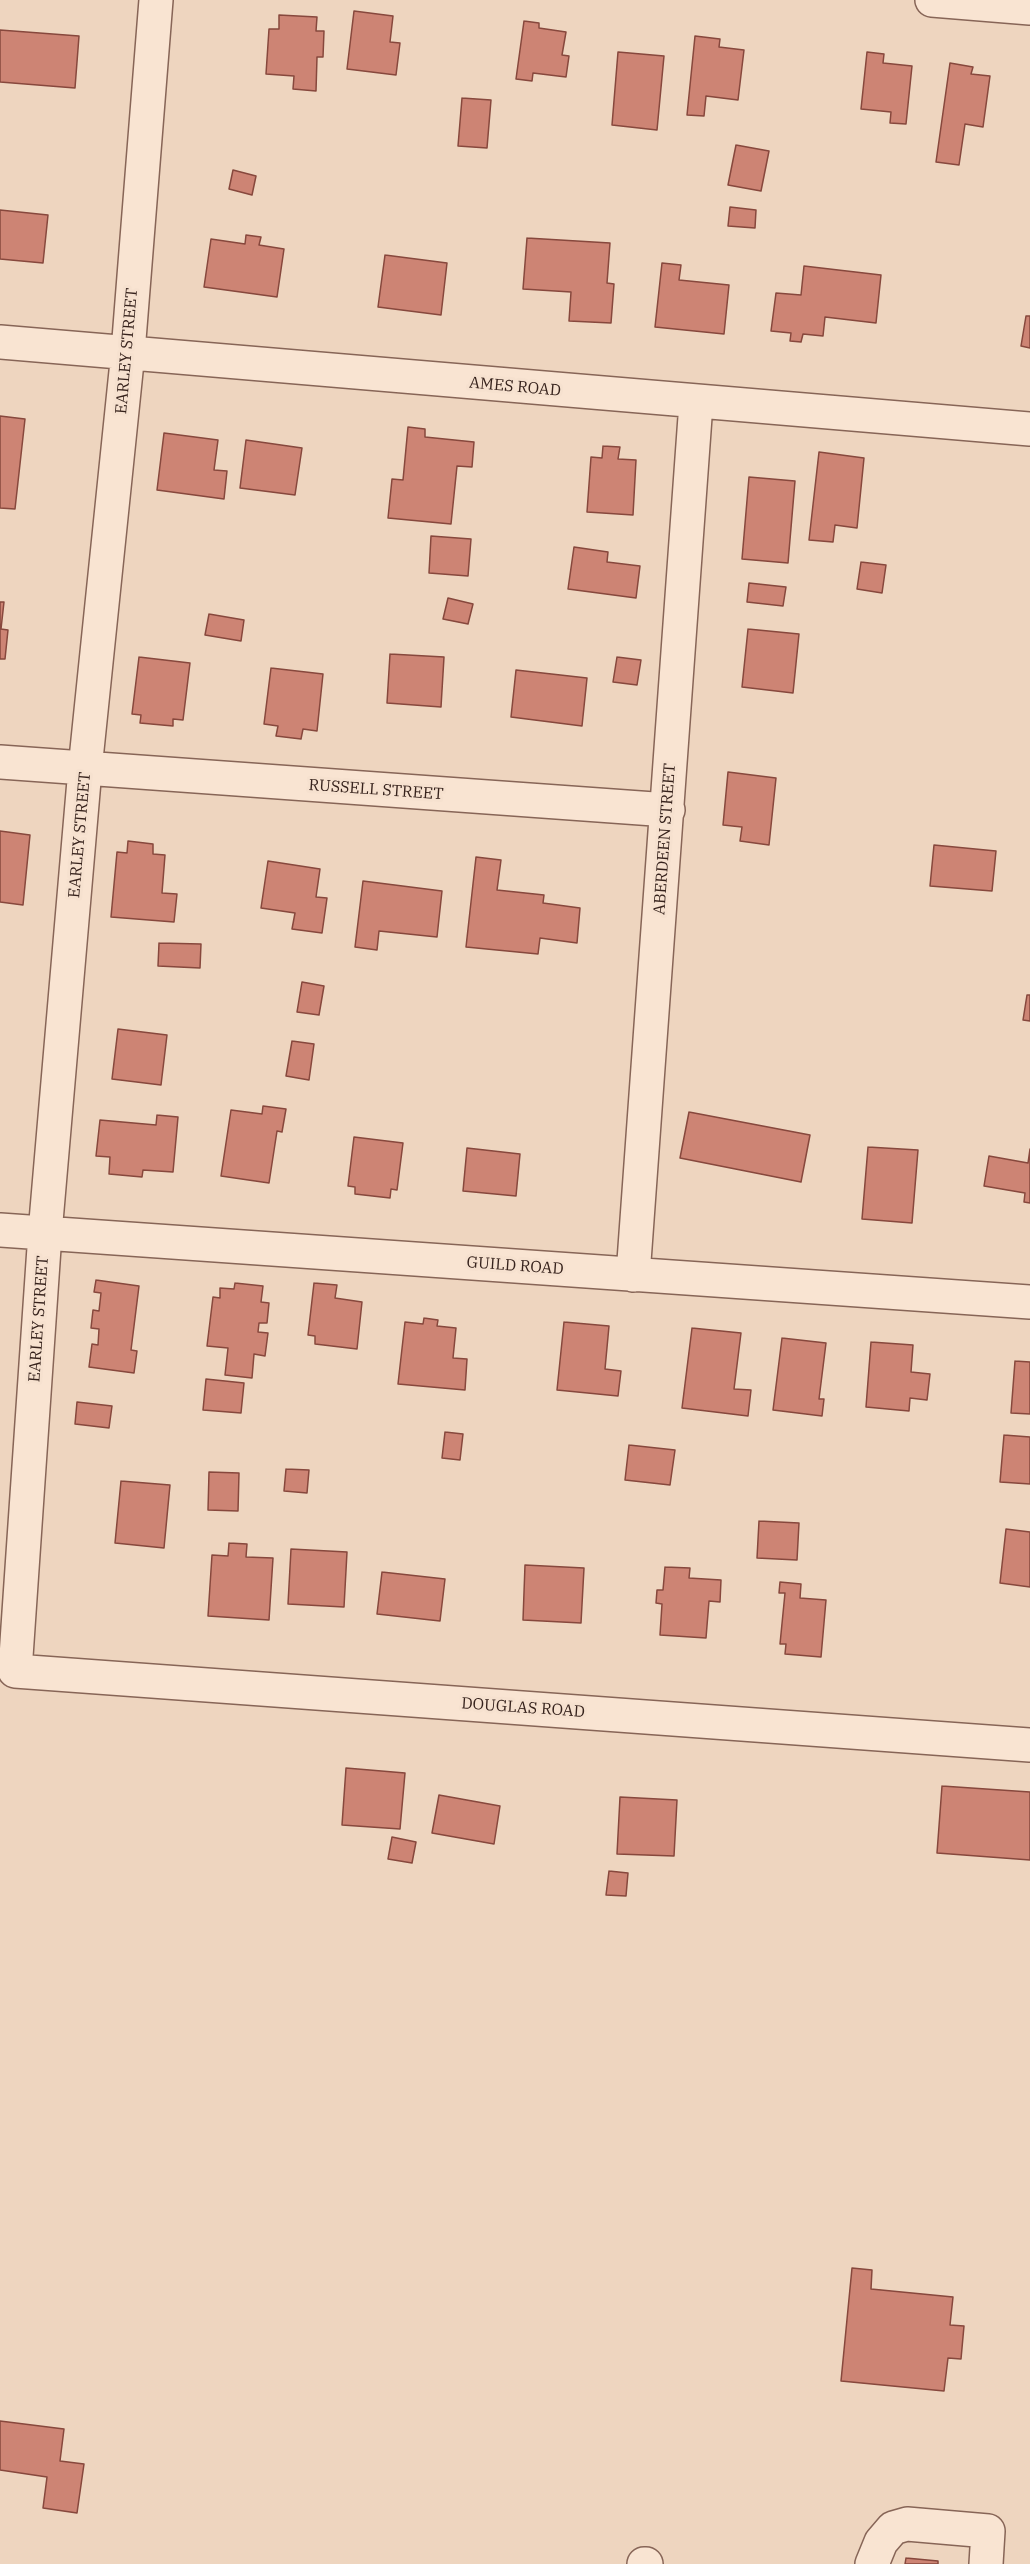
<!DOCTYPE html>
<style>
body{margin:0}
canvas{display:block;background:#eed5bf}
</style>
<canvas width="1030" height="2564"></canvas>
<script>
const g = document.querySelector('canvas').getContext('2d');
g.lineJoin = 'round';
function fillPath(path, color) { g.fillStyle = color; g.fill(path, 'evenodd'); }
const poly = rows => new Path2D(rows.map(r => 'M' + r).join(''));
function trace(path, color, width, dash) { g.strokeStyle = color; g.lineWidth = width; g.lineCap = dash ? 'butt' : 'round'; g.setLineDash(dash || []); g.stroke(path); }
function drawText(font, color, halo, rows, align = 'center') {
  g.font = font + ' "IBM Plex Serif",serif'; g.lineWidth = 6; g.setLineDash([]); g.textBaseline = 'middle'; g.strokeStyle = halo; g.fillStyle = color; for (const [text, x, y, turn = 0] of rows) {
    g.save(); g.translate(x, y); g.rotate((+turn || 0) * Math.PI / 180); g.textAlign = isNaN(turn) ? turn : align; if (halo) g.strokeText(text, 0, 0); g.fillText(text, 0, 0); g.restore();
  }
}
const building = poly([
 [354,11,393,16,390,42,400,43,396,75,347,69,354,11],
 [279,15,317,17,316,31,324,31,323,57,317,57,316,91,293,89,294,76,266,74,269,29,279,29,279,15],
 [524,21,539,23,539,28,566,32,562,55,569,56,566,77,533,73,532,81,516,79,524,21],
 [0,30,79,36,75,88,0,82,0,30],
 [695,36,720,39,719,47,744,50,738,100,706,96,704,116,687,115,695,36],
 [618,52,664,56,657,130,612,125,618,52],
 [867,52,884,54,883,63,912,66,906,124,890,123,891,112,861,109,867,52],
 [950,63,973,67,971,74,990,76,983,127,965,124,959,165,936,162,950,63],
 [462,98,491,100,487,148,458,146,462,98],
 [736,145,769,151,761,191,728,185,736,145],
 [233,170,256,176,252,195,229,189,233,170],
 [730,207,756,210,755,228,728,226,730,207],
 [0,210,48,215,43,263,0,259,0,210],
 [246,235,261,237,259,245,284,249,277,297,204,287,211,239,245,244,246,235],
 [527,238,610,243,607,283,614,284,611,323,569,321,571,292,523,289,527,238],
 [385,255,447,263,441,315,378,307,385,255],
 [662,263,681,265,679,280,729,285,724,334,655,327,662,263],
 [804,266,881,275,876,323,825,317,823,336,803,334,801,342,790,341,791,333,771,331,776,293,801,295,804,266],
 [1026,316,1030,316,1030,348,1021,346,1026,316],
 [0,416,25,419,15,509,0,508,0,416],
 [408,427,425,429,425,437,474,442,472,467,457,466,451,524,388,518,392,479,403,480,408,427],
 [164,433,218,440,214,470,227,471,224,499,157,490,164,433],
 [246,440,302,448,295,495,240,488,246,440],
 [603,446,620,447,618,459,636,460,633,515,587,512,591,457,602,458,603,446],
 [819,452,864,458,857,528,835,525,833,542,809,540,819,452],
 [749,477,795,481,788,563,742,559,749,477],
 [431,536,471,539,468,576,429,573,431,536],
 [574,547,608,552,607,562,640,566,636,598,568,589,574,547],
 [861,562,886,565,882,593,857,589,861,562],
 [749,583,786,587,783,606,747,602,749,583],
 [448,598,473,604,468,624,443,619,448,598],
 [0,602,4,602,1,629,8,630,5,659,0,659,0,602],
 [209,614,244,620,241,641,205,635,209,614],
 [748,629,799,634,793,693,742,687,748,629],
 [390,654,444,657,441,707,387,703,390,654],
 [139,657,190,663,183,720,173,719,173,726,140,723,141,715,132,714,139,657],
 [617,657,641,660,637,685,613,682,617,657],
 [271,668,323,674,317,731,303,729,301,739,276,736,278,726,264,724,271,668],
 [516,670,587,678,582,726,511,717,516,670],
 [728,772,776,778,769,845,740,841,742,827,723,825,728,772],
 [0,831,30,835,23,905,0,902,0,831],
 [128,841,153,844,153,854,165,855,162,893,177,894,174,922,111,917,117,852,127,853,128,841],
 [934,845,996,851,992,891,930,886,934,845],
 [476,857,501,860,497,890,544,895,543,903,580,908,577,943,540,938,538,954,466,947,476,857],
 [268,861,320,869,316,897,327,898,322,933,292,929,295,913,261,908,268,861],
 [363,881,442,891,437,937,379,931,377,950,355,947,363,881],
 [159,943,201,944,200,968,158,966,159,943],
 [302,982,324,986,319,1015,297,1012,302,982],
 [1027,995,1030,995,1030,1021,1023,1020,1027,995],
 [118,1029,167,1035,161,1085,112,1079,118,1029],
 [292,1041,314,1044,309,1080,286,1076,292,1041],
 [263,1106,286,1109,282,1132,277,1131,269,1183,221,1176,231,1110,262,1114,263,1106],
 [689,1112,810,1135,801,1182,680,1158,689,1112],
 [157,1115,178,1117,173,1172,143,1170,142,1177,109,1174,110,1157,96,1156,100,1120,156,1125,157,1115],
 [354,1137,403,1143,397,1190,391,1189,390,1198,355,1194,355,1187,348,1186,354,1137],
 [868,1147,918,1150,912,1223,862,1219,868,1147],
 [467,1148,520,1154,516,1196,463,1191,467,1148],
 [1030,1149,1030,1203,1024,1202,1025,1193,984,1186,989,1156,1028,1163,1030,1149],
 [96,1280,139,1286,131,1350,137,1351,134,1373,89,1367,92,1344,98,1345,99,1329,91,1328,93,1310,99,1311,101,1293,94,1292,96,1280],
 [235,1283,263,1286,261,1302,269,1303,267,1323,259,1323,258,1332,268,1333,265,1356,254,1354,252,1378,225,1375,228,1348,207,1346,213,1297,220,1298,220,1288,234,1289,235,1283],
 [314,1283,337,1285,335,1298,362,1302,357,1349,315,1344,315,1336,308,1335,314,1283],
 [424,1318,438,1320,437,1326,456,1328,453,1358,467,1359,465,1390,398,1384,405,1322,423,1324,424,1318],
 [564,1322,609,1326,605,1369,621,1371,618,1396,557,1390,564,1322],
 [692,1328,741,1333,734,1389,751,1390,748,1416,682,1408,692,1328],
 [782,1338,826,1343,819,1399,824,1399,822,1416,773,1410,782,1338],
 [871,1342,913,1345,911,1372,930,1374,927,1400,910,1398,909,1411,866,1407,871,1342],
 [1015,1361,1030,1362,1030,1414,1011,1413,1015,1361],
 [206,1379,244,1383,241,1413,203,1410,206,1379],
 [77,1402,112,1406,109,1428,75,1424,77,1402],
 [445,1432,463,1434,460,1460,442,1458,445,1432],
 [1004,1435,1030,1437,1030,1484,1000,1482,1004,1435],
 [629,1445,675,1450,670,1485,625,1480,629,1445],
 [286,1469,309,1470,307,1493,284,1491,286,1469],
 [209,1472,239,1473,238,1511,208,1510,209,1472],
 [121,1481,170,1485,164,1548,115,1543,121,1481],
 [759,1521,799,1523,797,1560,757,1558,759,1521],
 [1006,1529,1030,1532,1030,1587,1000,1583,1006,1529],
 [229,1543,247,1544,246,1557,273,1558,269,1620,208,1616,212,1555,228,1556,229,1543],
 [291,1549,347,1552,344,1607,288,1604,291,1549],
 [525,1565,584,1568,581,1623,523,1620,525,1565],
 [665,1567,690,1568,689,1578,721,1580,720,1602,709,1601,706,1638,660,1635,662,1604,656,1603,657,1590,663,1590,665,1567],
 [382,1572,445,1579,440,1621,377,1614,382,1572],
 [780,1582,801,1584,800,1598,826,1600,821,1657,785,1654,786,1644,780,1644,785,1593,779,1593,780,1582],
 [346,1768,405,1773,400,1829,342,1825,346,1768],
 [942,1786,1030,1792,1030,1860,937,1853,942,1786],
 [439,1795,500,1806,494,1844,432,1833,439,1795],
 [620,1797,677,1800,674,1856,617,1854,620,1797],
 [392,1837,416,1842,412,1863,388,1859,392,1837],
 [609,1871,628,1873,626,1896,606,1895,609,1871],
 [852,2268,872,2270,871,2289,953,2297,950,2325,964,2326,961,2359,948,2358,944,2391,841,2381,852,2268],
 [0,2421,64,2429,60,2461,84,2464,77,2513,43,2508,47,2477,0,2470,0,2421],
 [906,2558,938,2561,938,2564,905,2564,906,2558]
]);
fillPath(building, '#cd8474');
trace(building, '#87483d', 1.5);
const minor = poly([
 [156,0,128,352,85,769,45,1233,15,1671,1030,1745],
 [932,0,1030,8],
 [0,342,1030,429],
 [0,762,668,810],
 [0,1230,1030,1302],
 [633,1275,696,403],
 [644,2564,646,2564],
 [872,2564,881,2542,893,2528,907,2524,988,2531,986,2564]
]);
trace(minor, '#876557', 36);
trace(minor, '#f9e4d2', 33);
drawText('16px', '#36221c', '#f6e1cf', [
 ["EARLEY STREET",127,351,-85],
 ["AMES ROAD",515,387,5],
 ["RUSSELL STREET",376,790,4],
 ["EARLEY STREET",80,835,-85],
 ["ABERDEEN STREET",665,839,-86],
 ["GUILD ROAD",515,1266,4],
 ["EARLEY STREET",39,1319,-86],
 ["DOUGLAS ROAD",523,1708,4]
]);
</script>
